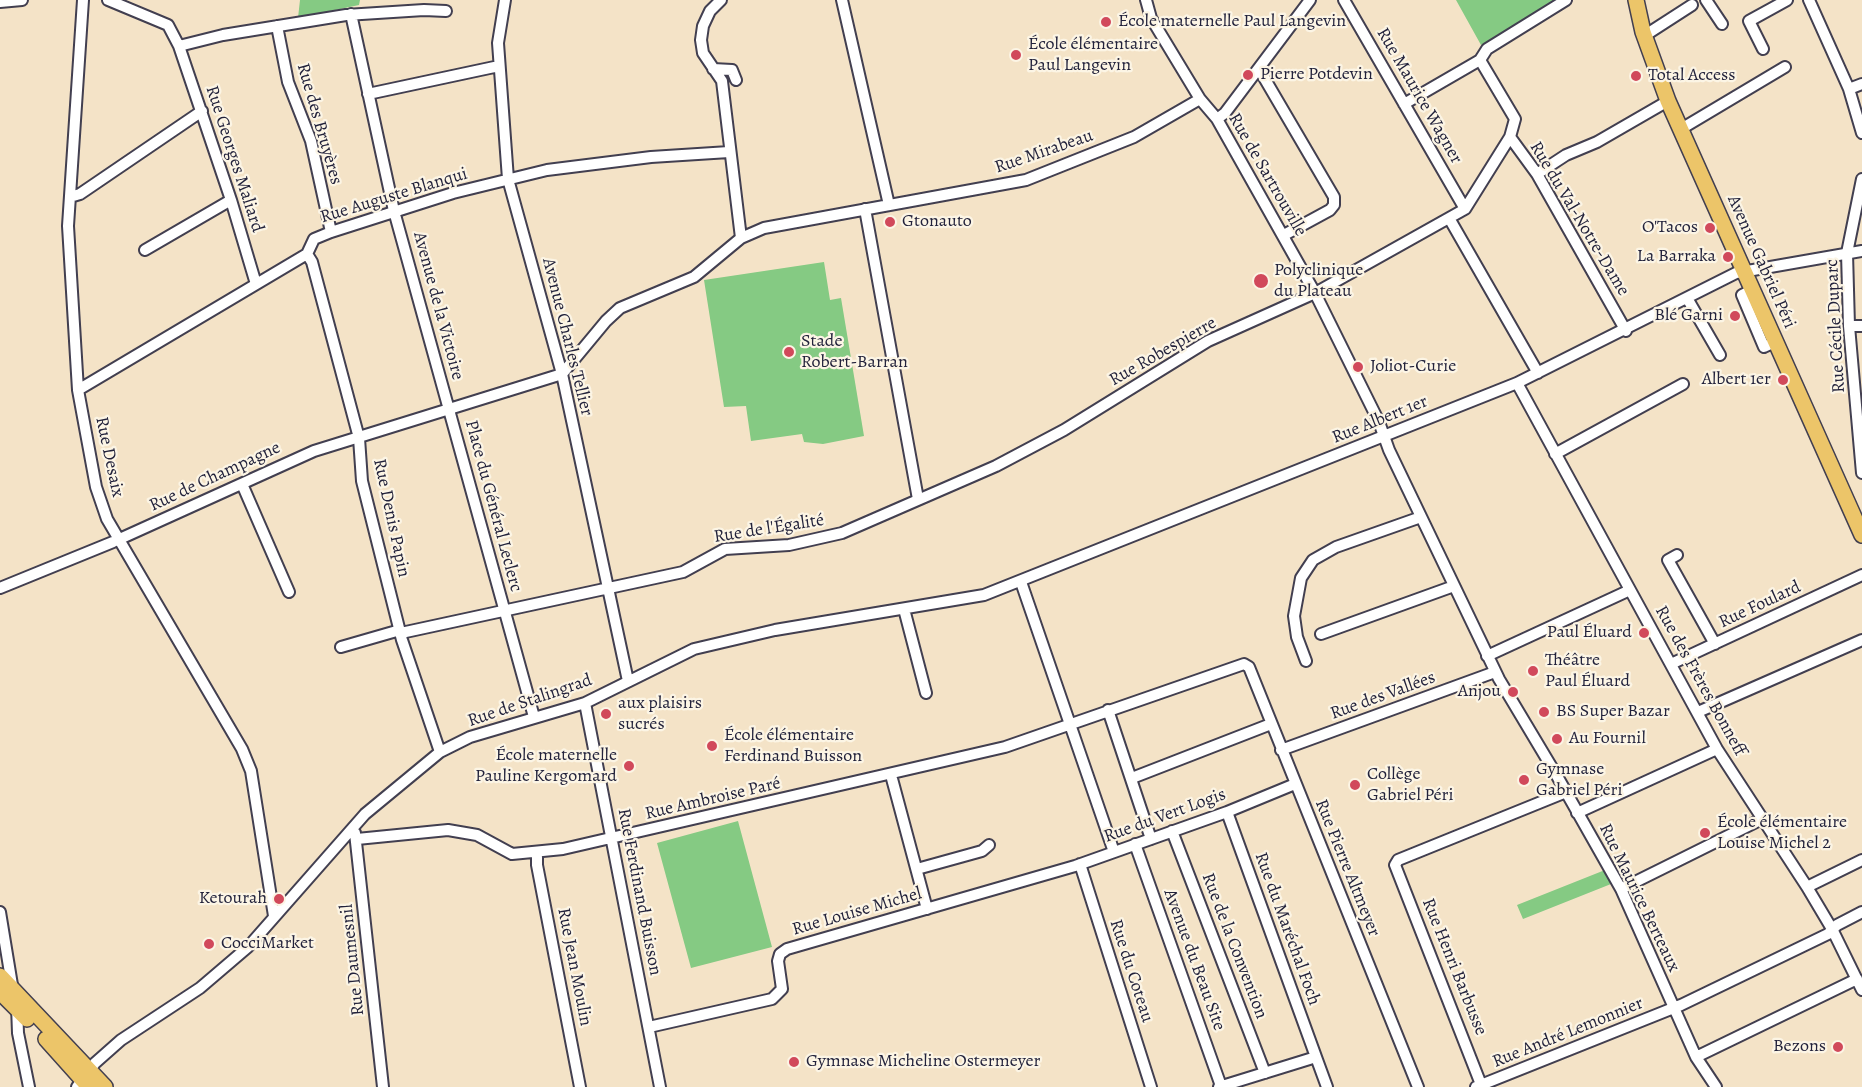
<!DOCTYPE html>
<meta charset="utf-8">
<style>
body{margin:0}
canvas{display:block;background:#f4e3c7}
</style>
<canvas width="1862" height="1087"></canvas>
<script>
const g = document.querySelector('canvas').getContext('2d');
g.lineJoin = 'round';
function fillPath(path, color) { g.fillStyle = color; g.fill(path, 'evenodd'); }
const poly = rows => new Path2D(rows.map(r => 'M' + r).join(''));
function trace(path, color, width, dash) { g.strokeStyle = color; g.lineWidth = width; g.lineCap = dash ? 'butt' : 'round'; g.setLineDash(dash || []); g.stroke(path); }
function drawText(font, color, halo, rows, align = 'center') {
  g.font = font + ' Alegreya,serif'; g.lineWidth = 4.5; g.setLineDash([]); g.textBaseline = 'middle'; g.strokeStyle = halo; g.fillStyle = color; for (const [text, x, y, turn = 0] of rows) {
    g.save(); g.translate(x, y); g.rotate((+turn || 0) * Math.PI / 180); g.textAlign = isNaN(turn) ? turn : align; if (halo) g.strokeText(text, 0, 0); g.fillText(text, 0, 0); g.restore();
  }
}
fillPath(poly([
 [300,0,360,0,359,5,298,18],
 [1456,0,1557,0,1481,45],
 [824,262,830,300,841,298,864,436,823,444,804,442,802,434,751,441,746,406,724,407,704,280],
 [738,821,772,947,691,968,657,843],
 [1605,870,1611,884,1523,919,1517,905]
]), '#85ca83');
const minor = poly([
 [83,0,68,226,78,390,96,487,107,519,242,749,251,771,274,916],
 [108,0,168,25,179,46,223,35,346,15,424,10,446,11],
 [505,0,498,43,508,179,562,374,628,681],
 [721,0,710,11,703,26,701,40,703,53,722,81,741,238],
 [842,0,889,205],
 [1146,0,1151,18,1200,99,1217,119,1315,293,1379,422,1389,450,1499,679,1557,776,1621,889,1696,1057,1716,1087],
 [1344,0,1465,209],
 [1706,0,1722,24],
 [1809,0,1849,89,1862,133],
 [0,2,22,0],
 [351,14,394,211,534,717],
 [277,26,288,82,311,141,331,232],
 [1644,36,1692,5],
 [179,46,231,200,256,284],
 [1763,49,1749,21,1787,0],
 [1480,60,1515,119,1510,137,1537,174,1626,331],
 [713,69,732,70,736,80],
 [1259,69,1334,197,1334,205,1330,210,1284,235],
 [1849,89,1862,84],
 [368,94,499,66],
 [1404,104,1480,60,1487,49,1566,0],
 [1217,119,1225,113,1310,0],
 [1681,129,1785,67],
 [1537,174,1566,155,1597,142,1668,101],
 [1862,179,1847,253,1849,326,1862,473],
 [70,197,80,194,202,111],
 [865,209,918,499],
 [1449,218,1538,373],
 [145,250,231,200],
 [307,254,312,262,359,438,362,481,402,640,440,752],
 [1752,290,1742,295,1764,347,1775,342],
 [1687,298,1720,355],
 [1849,326,1862,326],
 [1517,383,1717,749,1807,887,1832,929,1862,990],
 [78,390,307,254,314,239,331,232,453,193,547,170,651,157,729,152],
 [1555,454,1683,384],
 [242,484,289,592],
 [1677,555,1668,560,1715,644],
 [1021,582,1114,852],
 [0,588,113,542,314,451,562,374,606,321,620,308,694,277,741,238,764,228,1026,180,1134,137,1200,99],
 [904,609,926,693],
 [401,633,683,572,725,549,789,545,842,533,996,466,1064,430,1208,341,1315,293,1465,209,1510,137],
 [1321,634,1454,586],
 [341,647,400,630],
 [1487,656,1630,590],
 [1306,661,1297,637,1294,616,1301,578,1313,560,1336,547,1421,517],
 [1671,664,1862,575],
 [585,703,660,1087],
 [1108,710,1151,839],
 [1698,712,1862,640],
 [1281,750,1495,672],
 [891,775,927,909],
 [1132,778,1271,724],
 [1227,812,1316,1057],
 [1577,813,1717,749],
 [1172,831,1265,1073],
 [355,833,383,1087],
 [357,839,448,830,477,835,512,854,563,849,1005,747,1244,664,1249,667,1418,1087],
 [1135,844,1221,1086],
 [537,853,537,865,580,1087],
 [1080,864,1151,1087],
 [917,869,982,851,989,845],
 [1807,887,1862,860],
 [1621,889,1762,819],
 [0,912,13,991],
 [17,1006,18,1033,29,1087],
 [649,1027,772,999,782,989,778,961,780,954,787,949,1075,866,1227,812,1295,784],
 [1696,1057,1857,979],
 [77,1087,95,1063,121,1040,200,988,248,947,365,814,440,752,470,737,585,703,694,649,775,630,984,595,1517,383,1736,273,1862,251],
 [1219,1087,1316,1057,1327,1087],
 [1476,1087,1681,1005,1828,934,1837,925,1862,912],
 [1482,1087,1395,865,1398,860,1566,792]
]);
const primary = poly([
 [1636,0,1643,32,1668,101,1862,535],
 [0,976,105,1087],
 [0,992,27,1019],
 [46,1039,89,1087]
]);
trace(minor, '#423f50', 14);
trace(primary, '#423f50', 18);
trace(minor, '#fff', 10);
trace(primary, '#ecc569', 15);
for (const [x, y, r, color] of [
 [1106,22,6,"#d1495b"],
 [1016,55,6,"#d1495b"],
 [1248,75,6,"#d1495b"],
 [1636,76,6,"#d1495b"],
 [890,222,6,"#d1495b"],
 [1710,228,6,"#d1495b"],
 [1728,257,6,"#d1495b"],
 [1261,281,8,"#d1495b"],
 [1735,316,6,"#d1495b"],
 [789,352,6,"#d1495b"],
 [1358,367,6,"#d1495b"],
 [1783,380,6,"#d1495b"],
 [1644,633,6,"#d1495b"],
 [1533,671,6,"#d1495b"],
 [1513,692,6,"#d1495b"],
 [1544,712,6,"#d1495b"],
 [606,714,6,"#d1495b"],
 [1557,739,6,"#d1495b"],
 [712,746,6,"#d1495b"],
 [629,766,6,"#d1495b"],
 [1524,780,6,"#d1495b"],
 [1355,785,6,"#d1495b"],
 [1705,833,6,"#d1495b"],
 [279,899,6,"#d1495b"],
 [209,944,6,"#d1495b"],
 [1838,1047,6,"#d1495b"],
 [794,1062,6,"#d1495b"]
]) { const dot = new Path2D(); dot.arc(x, y, r, 0, 2 * Math.PI); g.fillStyle = color; g.fill(dot); trace(dot, '#fcf5e5', 2); }
drawText('18px', '#22223b', '#fcf5e5', [
 ["École maternelle Paul Langevin",1118,22],
 ["École élémentaire",1028,45],
 ["Paul Langevin",1028,66],
 ["Pierre Potdevin",1260,75],
 ["Total Access",1648,76],
 ["Gtonauto",902,222],
 ["O'Tacos",1698,228,"right"],
 ["La Barraka",1716,257,"right"],
 ["Polyclinique",1274,271],
 ["du Plateau",1274,292],
 ["Blé Garni",1723,316,"right"],
 ["Stade",801,342],
 ["Robert-Barran",801,363],
 ["Joliot-Curie",1370,367],
 ["Albert 1er",1771,380,"right"],
 ["Paul Éluard",1632,633,"right"],
 ["Théâtre",1545,661],
 ["Paul Éluard",1545,682],
 ["Anjou",1501,692,"right"],
 ["aux plaisirs",618,704],
 ["sucrés",618,725],
 ["BS Super Bazar",1556,712],
 ["École élémentaire",724,736],
 ["Ferdinand Buisson",724,757],
 ["Au Fournil",1569,739],
 ["École maternelle",617,756,"right"],
 ["Pauline Kergomard",617,777,"right"],
 ["Gymnase",1536,770],
 ["Gabriel Péri",1536,791],
 ["Collège",1367,775],
 ["Gabriel Péri",1367,796],
 ["École élémentaire",1717,823],
 ["Louise Michel 2",1717,844],
 ["Ketourah",267,899,"right"],
 ["CocciMarket",221,944],
 ["Bezons",1826,1047,"right"],
 ["Gymnase Micheline Ostermeyer",806,1062]
], 'left');
drawText('18px', '#22223b', '#fcf5e5', [
 ["Rue Maurice Wagner",1419,96,60],
 ["Rue des Bruyères",319,124,74],
 ["Rue Mirabeau",1044,152,-19],
 ["Rue Georges Maliard",234,159,72],
 ["Rue de Sartrouville",1267,175,60],
 ["Rue Auguste Blanqui",394,196,-17],
 ["Rue du Val-Notre-Dame",1579,219,59],
 ["Avenue Gabriel Péri",1761,262,66],
 ["Avenue de la Victoire",438,306,75],
 ["Rue Cécile Duparc",1836,326,-93],
 ["Avenue Charles Tellier",567,337,76],
 ["Rue Robespierre",1163,352,-30],
 ["Rue Albert 1er",1380,420,-22],
 ["Rue Desaix",109,457,78],
 ["Rue de Champagne",215,477,-25],
 ["Place du Général Leclerc",493,506,75],
 ["Rue Denis Papin",391,518,78],
 ["Rue de l'Égalité",769,529,-9],
 ["Rue Foulard",1760,605,-25],
 ["Rue des Frères Bonneff",1700,681,61],
 ["Rue des Vallées",1383,696,-20],
 ["Rue de Stalingrad",530,701,-19],
 ["Rue Ambroise Paré",713,799,-13],
 ["Rue du Vert Logis",1165,816,-20],
 ["Rue Pierre Altmeyer",1347,868,68],
 ["Rue Ferdinand Buisson",639,892,79],
 ["Rue Maurice Berteaux",1639,898,64],
 ["Rue Louise Michel",857,912,-16],
 ["Rue du Maréchal Foch",1287,929,70],
 ["Rue de la Convention",1234,946,69],
 ["Rue Daumesnil",353,960,-96],
 ["Avenue du Beau Site",1194,960,70],
 ["Rue Jean Moulin",574,967,79],
 ["Rue Henri Barbusse",1454,967,68],
 ["Rue du Coteau",1131,971,72],
 ["Rue André Lemonnier",1568,1033,-22]
]);
</script>
